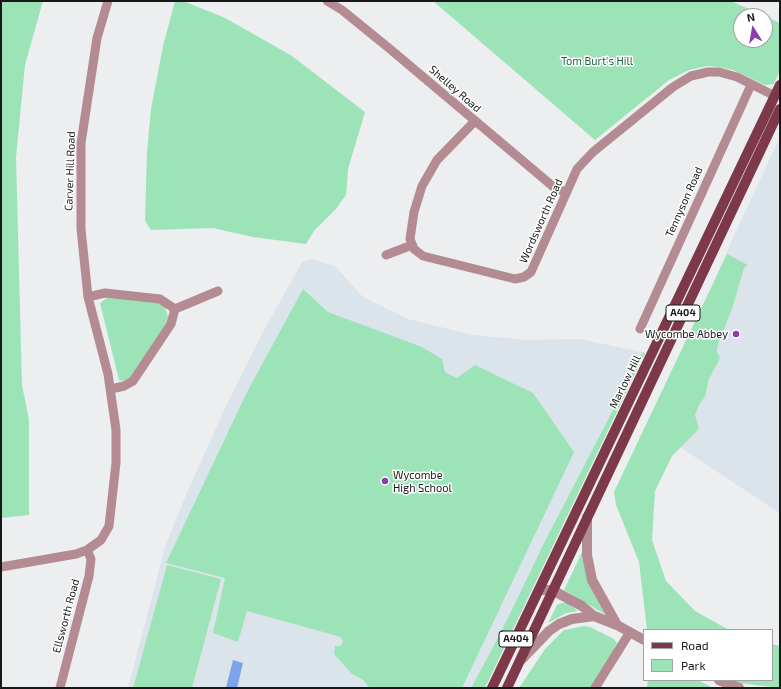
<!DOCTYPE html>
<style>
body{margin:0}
#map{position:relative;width:781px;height:689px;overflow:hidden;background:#eceef0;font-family:"Exo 2",sans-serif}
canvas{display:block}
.frame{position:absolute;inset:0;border:2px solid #171818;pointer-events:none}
.legend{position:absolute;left:643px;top:629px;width:130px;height:52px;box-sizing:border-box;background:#fff;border:1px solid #a2a3a3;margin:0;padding:5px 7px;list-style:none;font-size:12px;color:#171818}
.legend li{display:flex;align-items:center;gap:8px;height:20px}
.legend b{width:20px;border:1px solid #a2a3a3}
.north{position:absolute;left:733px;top:8px;width:40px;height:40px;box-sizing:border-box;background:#fff;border:1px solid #a2a3a3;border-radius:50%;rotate:349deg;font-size:11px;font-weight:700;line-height:16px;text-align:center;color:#171818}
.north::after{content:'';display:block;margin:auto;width:14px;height:18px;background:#8a3fb1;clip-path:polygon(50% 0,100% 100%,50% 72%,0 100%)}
</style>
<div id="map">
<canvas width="781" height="689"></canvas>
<div class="frame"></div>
<ul class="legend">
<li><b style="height:5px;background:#7d394a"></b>Road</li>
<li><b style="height:11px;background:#9ce4b8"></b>Park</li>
</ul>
<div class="north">N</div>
</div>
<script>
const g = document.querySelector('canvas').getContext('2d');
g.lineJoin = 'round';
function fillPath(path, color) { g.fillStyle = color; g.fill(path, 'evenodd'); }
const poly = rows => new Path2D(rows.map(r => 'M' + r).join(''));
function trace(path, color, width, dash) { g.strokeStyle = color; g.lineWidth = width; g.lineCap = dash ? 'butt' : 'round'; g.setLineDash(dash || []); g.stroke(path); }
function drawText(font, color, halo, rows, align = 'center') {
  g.font = font + ' "Exo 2",sans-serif'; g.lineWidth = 3; g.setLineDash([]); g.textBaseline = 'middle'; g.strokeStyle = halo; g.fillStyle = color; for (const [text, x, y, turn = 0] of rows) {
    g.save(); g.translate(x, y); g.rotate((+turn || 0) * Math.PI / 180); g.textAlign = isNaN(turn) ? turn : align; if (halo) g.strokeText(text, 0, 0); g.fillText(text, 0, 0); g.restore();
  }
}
fillPath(poly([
 [780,137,780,511,778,512,651,428,732,240],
 [313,259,336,267,363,297,408,319,473,335,526,340,579,339,643,352,545,541,501,632,471,688,128,688,165,547,188,490,226,406,263,332,302,262]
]), '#dce4eb');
fillPath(poly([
 [1,1,43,1,25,65,16,157,22,385,29,420,29,515,1,518],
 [175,1,183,1,223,17,250,32,292,56,365,112,348,169,346,195,336,209,314,231,306,244,253,237,213,228,151,230,145,221,147,152,151,109,163,46],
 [433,1,731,1,764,16,741,16,741,40,765,40,765,16,780,23,780,70,774,84,765,85,733,70,719,67,707,66,689,70,669,80,595,140],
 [727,254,748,265,744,268,732,309,718,344,717,352,720,358,708,381,705,397,700,403,695,415,699,429,672,456,655,491,652,540,666,581,695,611,729,630,647,630,639,562,616,505,614,492],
 [303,289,328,312,422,347,442,359,445,372,457,378,475,365,533,393,574,452,462,688,370,688,363,680,352,674,334,654,335,646,340,646,343,642,341,637,247,611,238,642,213,633,225,578,166,563,247,392],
 [110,296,158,301,164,305,169,319,131,378,122,381,119,380,100,303],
 [643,352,645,353,485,688,471,688,501,632,545,541],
 [583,550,608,616,564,590],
 [167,565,221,579,192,688,133,688],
 [561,603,567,603,578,611,566,613,548,623,557,605],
 [584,626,590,627,614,639,617,643,611,658,591,688,519,688,545,649,564,630],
 [772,644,780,646,780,688,738,683,731,680,772,680],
 [648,680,698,680,713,688,647,688]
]), '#9ce4b8');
fillPath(poly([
 [233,660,243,663,237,688,226,688]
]), '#7ba4eb');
trace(poly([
 [327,1,342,10,390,49,556,189,567,192],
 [474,122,437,160,422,186,414,212,410,239,414,249,423,256,515,279,524,277,531,272,577,169,593,152,673,87,691,76,708,72,719,72,737,77,775,96],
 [386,255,412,245],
 [88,297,105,293,160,299,175,309,218,291],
 [640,329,751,85],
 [111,389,124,386,133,381,171,324,175,309],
 [1,567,76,554,87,550,101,540,109,526,116,463,116,430,108,374,88,297,81,229,81,143,97,38,108,1],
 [60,688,89,576,91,559,87,550],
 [595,688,630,632]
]), '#b48b93', 9);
trace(poly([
 [587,517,587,555,592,580,617,625],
 [540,590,552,590,582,606,594,616,617,625,644,640],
 [522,659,549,631,559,624,572,619,594,616],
 [719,680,739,688]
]), '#b48b93', 10);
trace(poly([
 [492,688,780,85],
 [507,688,780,109]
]), '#7d394a', 10);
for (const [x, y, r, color] of [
 [736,334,4,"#8a3fb1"],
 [385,481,4,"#8a3fb1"]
]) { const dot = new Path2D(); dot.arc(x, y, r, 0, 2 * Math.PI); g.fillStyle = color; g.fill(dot); trace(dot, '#fff', 1.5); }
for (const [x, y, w] of [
 [683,313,34],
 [516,639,34]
]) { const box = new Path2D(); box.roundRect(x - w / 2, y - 8, w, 16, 3); g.fillStyle = '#fff'; g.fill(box); trace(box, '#171818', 1); }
drawText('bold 10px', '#171818', null, [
 ["A404",683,313],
 ["A404",516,639]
]);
drawText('11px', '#246341', '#fff', [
 ["Tom Burt's Hill",597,61]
]);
drawText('11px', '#171818', '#fff', [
 ["Shelley Road",455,89,41],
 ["Carver Hill Road",70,171,-88],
 ["Tennyson Road",684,202,-66],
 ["Wordsworth Road",541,221,-66],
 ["Marlow Hill",625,382,-64],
 ["Ellsworth Road",66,616,-75]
]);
drawText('11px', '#171818', '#fff', [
 ["Wycombe Abbey",728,334],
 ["Wycombe",393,475,"left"],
 ["High School",393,488,"left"]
], 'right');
</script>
